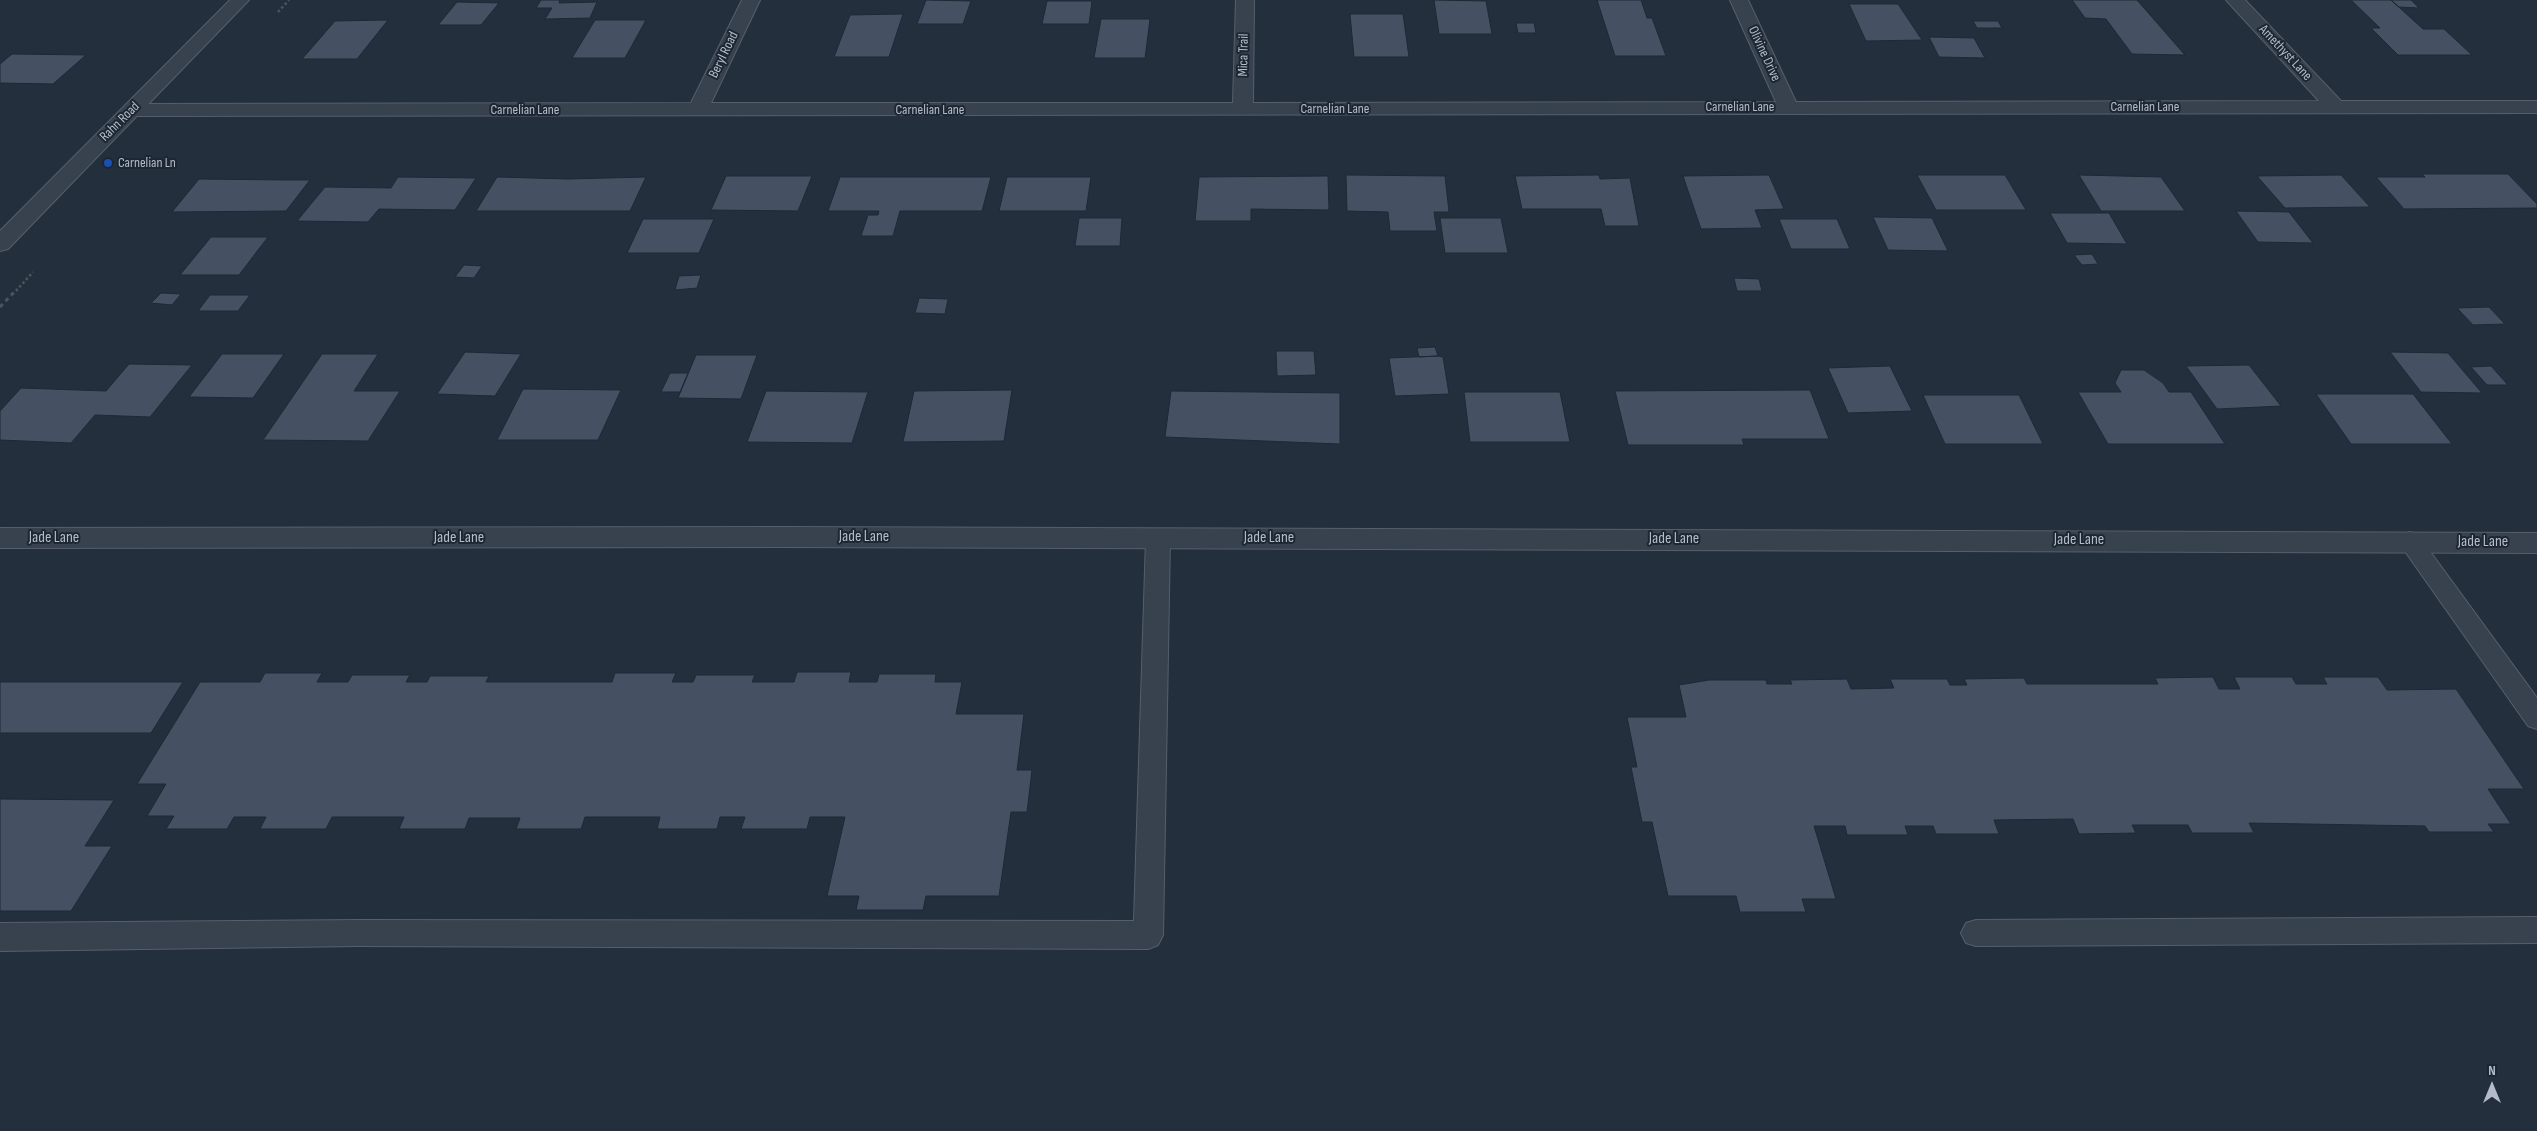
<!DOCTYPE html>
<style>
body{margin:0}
#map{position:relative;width:2537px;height:1131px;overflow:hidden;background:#242f3e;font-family:"Sofia Sans Condensed",sans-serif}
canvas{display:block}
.north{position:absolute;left:2467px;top:1061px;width:50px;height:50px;-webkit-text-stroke:4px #1d2633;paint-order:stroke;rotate:0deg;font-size:14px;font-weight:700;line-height:20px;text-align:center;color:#b4bcc9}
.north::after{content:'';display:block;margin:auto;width:18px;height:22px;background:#b4bcc9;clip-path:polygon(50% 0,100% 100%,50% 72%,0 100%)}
</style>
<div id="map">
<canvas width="2537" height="1131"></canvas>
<div class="north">N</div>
</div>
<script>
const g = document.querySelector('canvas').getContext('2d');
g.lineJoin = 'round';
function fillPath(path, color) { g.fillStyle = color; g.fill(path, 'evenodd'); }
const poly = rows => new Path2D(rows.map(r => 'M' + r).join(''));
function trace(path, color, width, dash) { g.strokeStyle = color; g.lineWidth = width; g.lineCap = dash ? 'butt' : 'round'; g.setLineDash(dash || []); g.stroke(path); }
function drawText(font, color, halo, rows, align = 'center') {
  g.font = font + ' "Sofia Sans Condensed",sans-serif'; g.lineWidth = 4; g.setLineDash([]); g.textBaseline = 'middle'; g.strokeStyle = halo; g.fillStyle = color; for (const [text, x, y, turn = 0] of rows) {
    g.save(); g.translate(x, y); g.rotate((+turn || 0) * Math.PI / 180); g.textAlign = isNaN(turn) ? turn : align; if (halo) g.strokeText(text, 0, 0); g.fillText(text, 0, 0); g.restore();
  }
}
const building = poly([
 [541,0,560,0,559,3,597,2,590,18,545,19,552,8,536,8,541,0],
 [926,0,971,1,963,24,917,24,926,0],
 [1434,0,1486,1,1492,34,1439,34,1434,0],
 [1597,0,1641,0,1647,18,1652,18,1666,56,1615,56,1597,0],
 [2072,0,2137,0,2185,55,2132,54,2106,19,2085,18,2072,0],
 [2351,0,2391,0,2423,29,2444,29,2472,55,2398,55,2371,28,2380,28,2351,0],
 [2391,0,2411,0,2419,8,2399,7,2391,0],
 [1047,1,1092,1,1089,24,1042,24,1047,1],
 [457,2,499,3,481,25,438,25,457,2],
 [1849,4,1898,4,1922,40,1866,41,1849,4],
 [903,14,889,57,834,57,850,15,903,14],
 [1350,14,1403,14,1409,57,1354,57,1350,14],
 [1101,19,1150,19,1145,58,1094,58,1101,19],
 [388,20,357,59,302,59,335,21,388,20],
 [595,20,646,20,625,58,572,58,595,20],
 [1973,21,1998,21,2002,28,1977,28,1973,21],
 [1516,23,1534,23,1536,33,1518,33,1516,23],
 [1929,37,1974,38,1985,58,1939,57,1929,37],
 [12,54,86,55,53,84,0,83,0,64,12,54],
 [2422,174,2508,174,2537,204,2537,208,2404,209,2376,177,2425,177,2422,174],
 [1346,175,1445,176,1449,212,1434,212,1437,231,1390,231,1388,212,1347,211,1346,175],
 [1599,175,1600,179,1630,178,1639,226,1605,226,1601,209,1522,209,1515,176,1599,175],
 [1769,175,1784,209,1755,210,1762,228,1701,229,1683,176,1769,175],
 [1917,175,2005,175,2026,210,1936,210,1917,175],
 [2079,175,2161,177,2185,211,2101,211,2079,175],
 [2341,175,2370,207,2285,208,2257,176,2341,175],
 [726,176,812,176,798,211,711,210,726,176],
 [1328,176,1329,210,1251,209,1251,221,1195,221,1199,177,1328,176],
 [398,177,476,178,455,210,379,209,368,222,297,221,325,187,391,188,398,177],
 [497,177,568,179,646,177,630,211,476,211,497,177],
 [840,177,991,177,982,211,900,211,893,236,861,236,868,215,878,215,879,211,828,211,840,177],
 [1007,177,1091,177,1086,211,999,211,1007,177],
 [199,179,285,180,310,180,286,211,172,212,199,179],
 [2236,211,2289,212,2313,243,2258,242,2236,211],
 [2050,213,2109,213,2127,244,2067,243,2050,213],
 [1873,217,1932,218,1948,251,1888,250,1873,217],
 [1079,218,1122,218,1120,246,1075,246,1079,218],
 [1440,218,1501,218,1508,253,1445,253,1440,218],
 [643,219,714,219,699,253,627,253,643,219],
 [1779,219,1837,219,1850,249,1791,249,1779,219],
 [211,237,268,237,239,275,180,275,211,237],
 [2092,254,2098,264,2082,265,2074,255,2092,254],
 [464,265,482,266,474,278,455,277,464,265],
 [701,275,697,288,675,290,679,276,701,275],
 [1734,278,1759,279,1762,291,1737,291,1734,278],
 [161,293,181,294,172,305,151,303,161,293],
 [210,295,250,295,238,311,198,311,210,295],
 [919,298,948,299,945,314,915,313,919,298],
 [2489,307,2505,324,2473,325,2457,308,2489,307],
 [1435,347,1438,356,1419,357,1417,348,1435,347],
 [1276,351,1314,351,1316,375,1277,376,1276,351],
 [465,352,521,354,495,396,437,394,465,352],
 [2390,352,2448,353,2482,393,2421,392,2390,352],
 [222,354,284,354,253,398,189,397,222,354],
 [322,354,378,354,354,391,400,391,368,441,263,440,322,354],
 [696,355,757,355,741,399,678,398,696,355],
 [1438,356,1443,357,1449,394,1395,396,1389,358,1438,356],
 [129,364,192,365,150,417,95,415,71,443,0,440,0,411,21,388,106,391,129,364],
 [2249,365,2281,406,2217,409,2186,366,2249,365],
 [1890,366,1912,411,1848,413,1828,368,1890,366],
 [2491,366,2508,385,2487,385,2471,367,2491,366],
 [2121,370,2144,370,2163,383,2169,392,2191,392,2225,444,2108,444,2078,392,2121,392,2115,383,2121,370],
 [670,373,688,373,680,392,661,392,670,373],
 [523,389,621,390,598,440,497,440,523,389],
 [1012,390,1004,441,903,442,914,391,1012,390],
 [1810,390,1829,439,1742,439,1744,445,1628,445,1615,391,1810,390],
 [766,391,868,392,852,443,747,442,766,391],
 [1171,391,1340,393,1340,444,1165,437,1171,391],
 [1464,392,1560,392,1570,442,1470,442,1464,392],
 [2316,394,2413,394,2452,444,2351,444,2316,394],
 [1923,395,2019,395,2043,444,1945,444,1923,395],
 [797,672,851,672,849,682,877,682,879,674,936,674,935,682,962,682,956,714,1024,714,1017,770,1032,770,1027,812,1011,812,999,896,926,896,923,910,856,910,859,896,827,896,845,817,810,817,807,829,741,829,745,817,720,817,717,829,657,829,660,817,585,817,581,829,516,829,520,818,469,818,465,829,399,829,404,817,332,817,326,829,260,829,266,817,234,817,227,829,166,829,174,816,147,816,166,784,137,784,200,682,260,682,265,673,322,673,317,682,348,682,352,675,410,675,406,682,427,682,430,676,489,676,486,682,612,682,615,673,676,673,672,682,693,682,696,675,755,675,752,682,794,682,797,672],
 [2213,677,2219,689,2240,689,2234,677,2292,677,2296,684,2327,684,2323,677,2378,677,2387,690,2456,689,2524,789,2488,789,2511,824,2488,824,2494,832,2429,832,2425,826,2249,823,2254,833,2192,833,2188,825,2132,825,2136,833,2079,834,2073,819,1994,820,1999,834,1936,834,1933,826,1905,826,1908,835,1847,835,1845,826,1814,826,1836,899,1802,899,1806,912,1740,912,1736,896,1668,896,1652,822,1642,822,1631,767,1637,767,1627,717,1686,717,1679,685,1709,680,1766,680,1767,684,1792,684,1790,680,1847,679,1851,689,1894,688,1890,679,1947,679,1950,685,1967,685,1964,679,2024,678,2027,684,2158,684,2155,678,2213,677],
 [0,682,183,682,151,733,0,733,0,682],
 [0,799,114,800,85,846,112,846,71,911,0,911,0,799]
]);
fillPath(building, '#455162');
trace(building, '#1f2835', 1);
const service = poly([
 [1158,529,1166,532,1170,538,1163,935,1158,945,1148,949,358,946,0,951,0,923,358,920,1134,921,1146,538,1150,532,1158,529],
 [2410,532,2418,535,2537,698,2537,729,2528,726,2402,547,2398,541,2402,535,2410,532],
 [2537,917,2537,943,1976,946,1966,943,1961,933,1966,923,1976,920,2537,917]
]);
const minor = poly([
 [742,0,760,0,711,103,1233,103,1236,0,1254,0,1253,103,1776,102,1730,0,1748,0,1796,102,2319,101,2226,0,2245,0,2341,101,2537,101,2537,113,132,116,125,114,122,110,125,106,132,104,691,103,742,0],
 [786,527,2537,533,2537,553,786,547,0,548,0,528,786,527]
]);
const tertiary = poly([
 [230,0,249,0,8,249,0,251,0,231,230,0]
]);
trace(service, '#565f6c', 2);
trace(minor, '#565f6c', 2);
trace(tertiary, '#565f6c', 2);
trace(poly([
 [278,12,289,0],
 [16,291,33,272]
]), '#44595c', 2.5, [2.5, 2.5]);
trace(poly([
 [0,307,17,289]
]), '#44595c', 3, [4, 4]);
fillPath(service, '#38414e');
fillPath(minor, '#38414e');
fillPath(tertiary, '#38414e');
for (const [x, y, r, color] of [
 [108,163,5,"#1a4fb4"]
]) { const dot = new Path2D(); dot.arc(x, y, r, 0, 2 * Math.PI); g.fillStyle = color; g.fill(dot); trace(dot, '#1d2633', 2); }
drawText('14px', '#b4bcc9', '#1d2633', [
 ["Amethyst Lane",2285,53,47],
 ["Olivine Drive",1764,54,65],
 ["Beryl Road",724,55,-64],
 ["Mica Trail",1244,55,-89],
 ["Carnelian Lane",1740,107],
 ["Carnelian Lane",2145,107],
 ["Carnelian Lane",1335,109],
 ["Carnelian Lane",525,110],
 ["Carnelian Lane",930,110],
 ["Rahn Road",120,122,-45]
]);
drawText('14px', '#b4bcc9', '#1d2633', [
 ["Carnelian Ln",118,163]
], 'left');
drawText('16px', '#b4bcc9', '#1d2633', [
 ["Jade Lane",864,537],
 ["Jade Lane",54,538],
 ["Jade Lane",459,538],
 ["Jade Lane",1269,538],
 ["Jade Lane",1674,539],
 ["Jade Lane",2079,540],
 ["Jade Lane",2483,542]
]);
</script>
